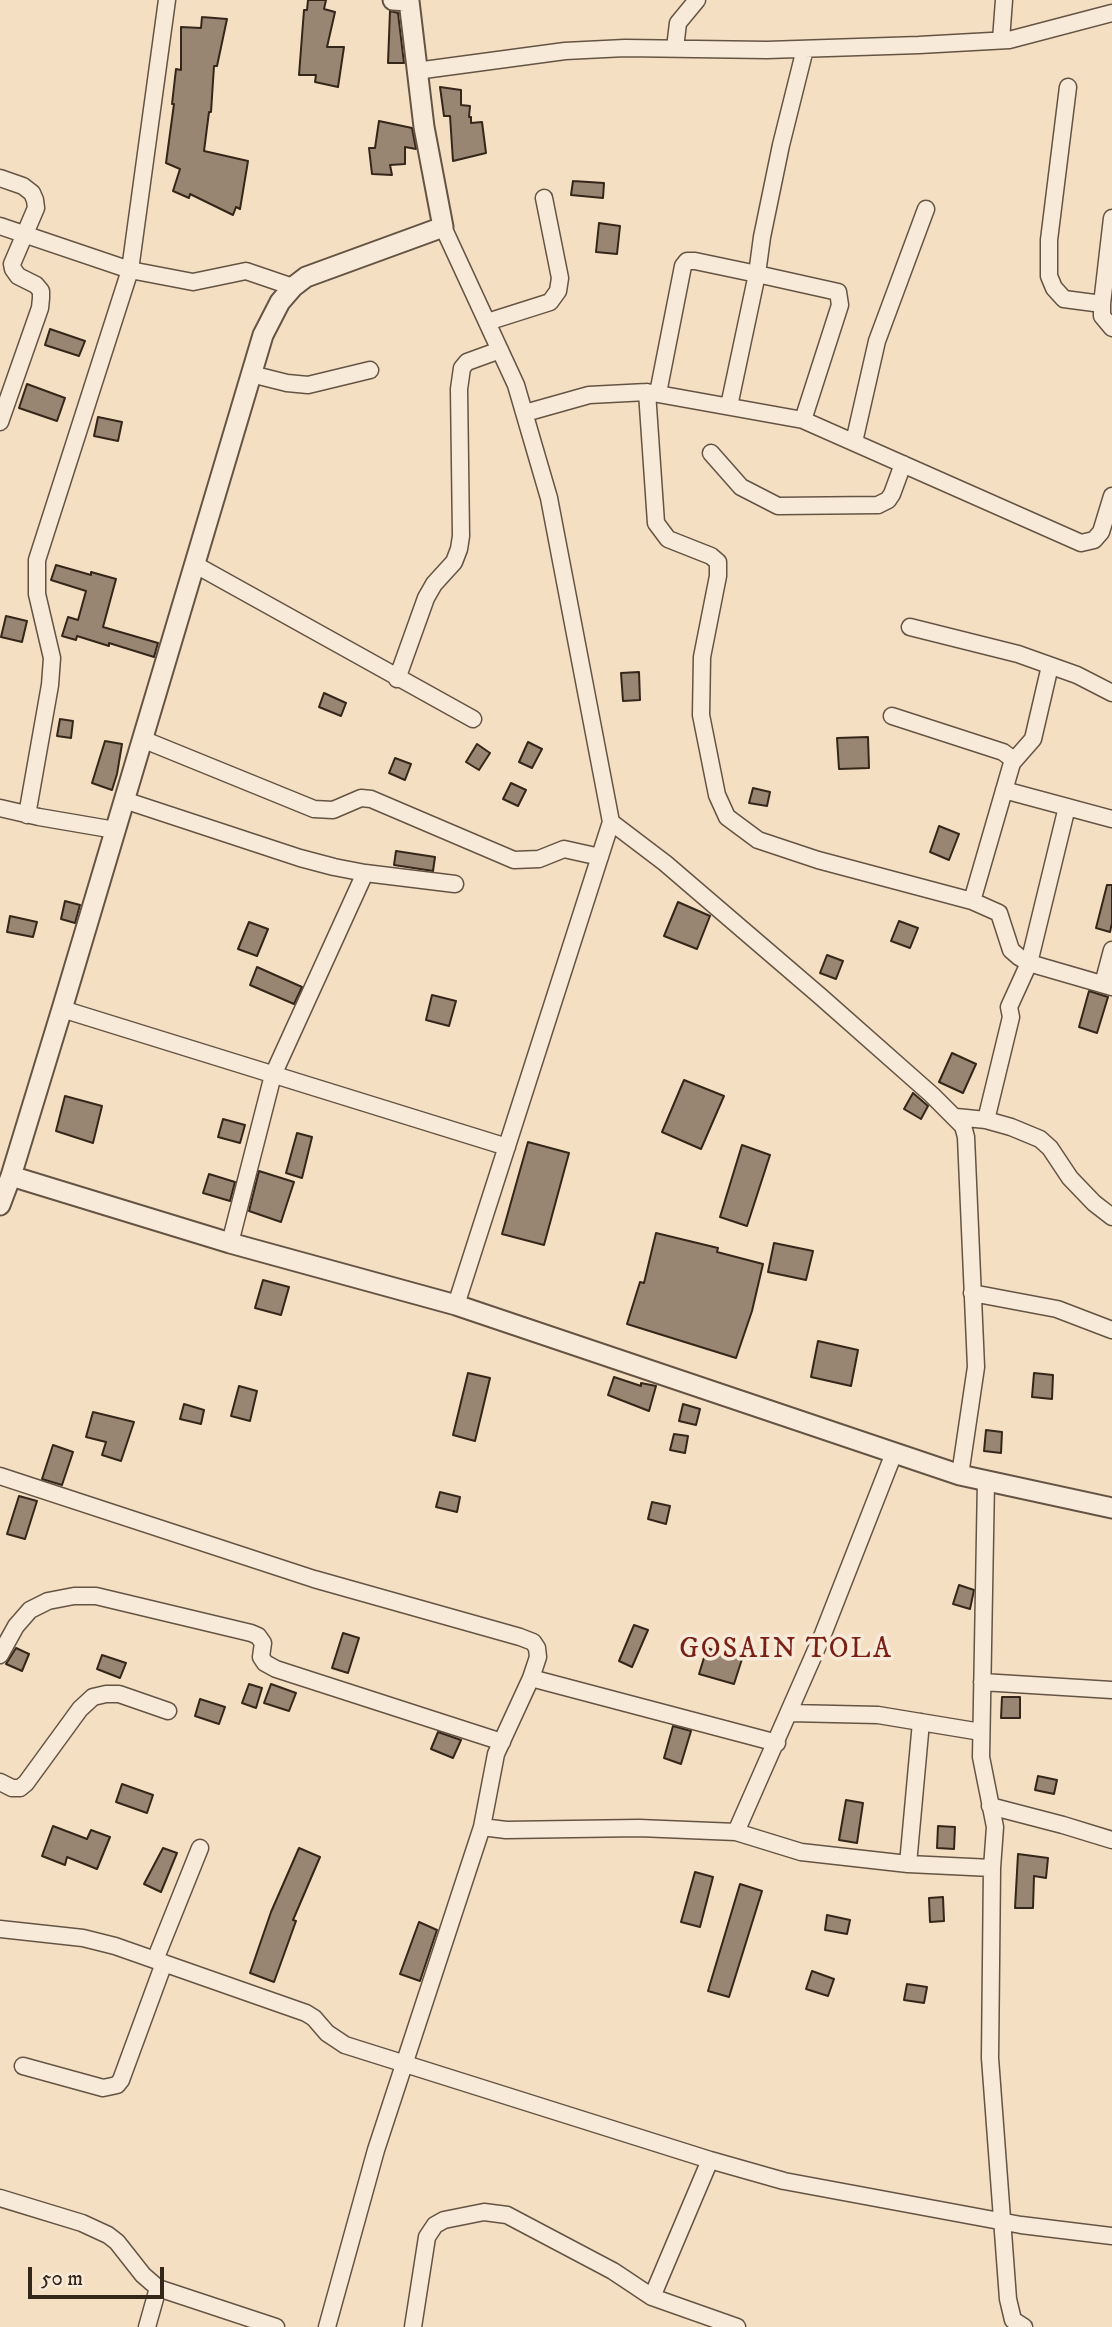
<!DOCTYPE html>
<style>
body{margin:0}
#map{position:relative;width:1112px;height:2327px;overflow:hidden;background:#f4dfc3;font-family:"IM FELL DW Pica",serif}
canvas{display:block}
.scale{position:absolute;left:28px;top:2267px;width:136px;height:32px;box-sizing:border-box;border:4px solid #35261a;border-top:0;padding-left:9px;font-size:21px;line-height:24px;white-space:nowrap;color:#35261a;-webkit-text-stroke:5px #f8ead8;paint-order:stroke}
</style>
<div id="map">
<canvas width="1112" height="2327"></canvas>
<div class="scale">50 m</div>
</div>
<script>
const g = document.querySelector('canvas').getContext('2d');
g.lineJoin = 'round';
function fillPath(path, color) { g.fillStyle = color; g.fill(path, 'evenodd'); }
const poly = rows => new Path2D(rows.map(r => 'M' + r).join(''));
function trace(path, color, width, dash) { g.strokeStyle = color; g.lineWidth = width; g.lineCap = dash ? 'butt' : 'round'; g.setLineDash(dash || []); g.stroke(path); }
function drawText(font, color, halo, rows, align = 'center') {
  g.font = font + ' "IM FELL DW Pica",serif'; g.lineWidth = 7; g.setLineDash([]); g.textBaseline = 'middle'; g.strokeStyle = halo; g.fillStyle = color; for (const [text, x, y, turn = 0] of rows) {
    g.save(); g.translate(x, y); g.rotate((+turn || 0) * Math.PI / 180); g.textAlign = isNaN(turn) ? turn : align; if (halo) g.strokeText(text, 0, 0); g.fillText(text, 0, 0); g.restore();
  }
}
const building = poly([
 [308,0,326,0,324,9,335,12,327,47,344,47,338,87,315,82,316,75,299,75,304,10,307,10,308,0],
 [390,11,398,13,404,63,388,63,390,11],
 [202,17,227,19,217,66,214,66,211,112,209,112,204,151,248,161,240,209,236,207,233,215,190,194,189,198,173,191,180,169,166,163,174,104,172,104,176,69,181,70,181,27,201,28,202,17],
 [440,87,461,90,461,105,470,106,469,117,471,117,471,123,482,122,486,153,453,161,450,116,444,116,440,87],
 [379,121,412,128,416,149,405,147,405,164,390,165,392,175,372,174,369,148,375,148,379,121],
 [573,181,604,183,603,198,571,195,573,181],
 [599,223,620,226,617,254,596,252,599,223],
 [50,329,85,341,79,356,45,345,50,329],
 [27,384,65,398,57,421,19,408,27,384],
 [98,417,122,422,118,441,94,436,98,417],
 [56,565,91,575,91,572,116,579,103,627,158,643,154,657,109,643,109,646,77,636,76,640,62,636,68,617,78,620,86,591,51,580,56,565],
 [6,616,27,621,22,642,1,637,6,616],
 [639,672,640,700,623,701,621,673,639,672],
 [324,693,346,703,341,716,319,707,324,693],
 [60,719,73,721,71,738,57,736,60,719],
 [868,737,869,768,839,769,837,738,868,737],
 [105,741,122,744,117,774,112,790,92,783,105,741],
 [528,742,542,749,532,768,519,762,528,742],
 [477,744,490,753,479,770,466,762,477,744],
 [395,758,411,764,405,780,389,773,395,758],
 [511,783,526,790,518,806,503,799,511,783],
 [753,788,770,792,767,806,749,803,753,788],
 [939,826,959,834,949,860,930,852,939,826],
 [396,851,435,857,433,871,394,865,396,851],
 [1107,885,1112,885,1112,923,1110,932,1096,928,1107,885],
 [65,901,80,905,75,923,61,919,65,901],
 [678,902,710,916,697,949,664,936,678,902],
 [10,916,37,922,33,937,7,932,10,916],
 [899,921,918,928,910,948,891,941,899,921],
 [249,922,268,929,257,956,238,949,249,922],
 [827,955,843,961,836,979,820,973,827,955],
 [257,967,302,987,294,1004,250,985,257,967],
 [1089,991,1108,997,1097,1033,1079,1027,1089,991],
 [432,995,456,1001,449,1026,426,1020,432,995],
 [952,1053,976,1064,963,1093,939,1082,952,1053],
 [684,1080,724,1096,701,1149,662,1132,684,1080],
 [913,1093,928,1106,921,1119,904,1109,913,1093],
 [65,1096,102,1106,93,1143,56,1131,65,1096],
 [223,1119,245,1125,240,1143,218,1137,223,1119],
 [297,1133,312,1137,302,1178,286,1173,297,1133],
 [528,1142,569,1153,544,1245,502,1234,528,1142],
 [742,1145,770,1155,747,1226,720,1217,742,1145],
 [259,1171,294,1182,281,1222,249,1211,259,1171],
 [209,1174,235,1182,230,1201,203,1193,209,1174],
 [656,1233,718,1248,717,1252,763,1264,752,1311,736,1358,627,1324,640,1282,644,1283,656,1233],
 [774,1243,813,1251,806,1280,768,1272,774,1243],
 [263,1280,289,1287,281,1315,255,1308,263,1280],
 [818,1341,858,1350,851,1386,811,1377,818,1341],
 [468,1373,490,1378,475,1441,453,1435,468,1373],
 [1034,1373,1053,1375,1052,1399,1032,1397,1034,1373],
 [614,1377,641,1386,641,1383,656,1386,649,1411,608,1395,614,1377],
 [239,1386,257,1391,250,1421,231,1416,239,1386],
 [184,1404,204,1410,201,1424,180,1419,184,1404],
 [683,1404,700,1409,696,1425,679,1421,683,1404],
 [93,1412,134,1422,121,1461,102,1455,106,1442,86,1437,93,1412],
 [986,1430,1002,1432,1001,1453,984,1451,986,1430],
 [674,1434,688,1436,685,1453,670,1450,674,1434],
 [53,1445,73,1452,62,1485,42,1479,53,1445],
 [440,1492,460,1497,457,1512,436,1507,440,1492],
 [19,1496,37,1501,25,1539,7,1534,19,1496],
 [652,1502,670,1506,666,1524,648,1519,652,1502],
 [959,1585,974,1590,970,1609,953,1604,959,1585],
 [634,1625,648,1630,632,1667,619,1661,634,1625],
 [343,1633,359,1638,348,1673,332,1668,343,1633],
 [16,1648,29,1654,22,1671,6,1664,16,1648],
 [707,1648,742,1659,734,1684,699,1674,707,1648],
 [102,1655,126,1663,120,1678,97,1669,102,1655],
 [249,1684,262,1688,256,1708,242,1703,249,1684],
 [271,1684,296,1693,289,1711,264,1703,271,1684],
 [1002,1697,1020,1697,1020,1718,1001,1718,1002,1697],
 [200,1699,225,1707,219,1724,195,1716,200,1699],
 [673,1726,691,1731,681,1764,664,1758,673,1726],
 [438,1732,461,1740,453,1758,431,1749,438,1732],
 [1038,1776,1057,1780,1054,1794,1035,1790,1038,1776],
 [122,1784,153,1795,147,1813,116,1802,122,1784],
 [846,1800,863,1803,857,1843,839,1840,846,1800],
 [53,1826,87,1839,91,1830,110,1837,97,1869,67,1857,65,1865,42,1856,53,1826],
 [938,1826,955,1827,954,1849,937,1848,938,1826],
 [163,1848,177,1853,161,1892,144,1884,163,1848],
 [299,1848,320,1857,293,1920,296,1921,274,1982,250,1973,271,1912,299,1848],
 [1018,1854,1048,1858,1046,1878,1034,1876,1033,1908,1015,1908,1018,1854],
 [695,1872,713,1877,700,1927,681,1922,695,1872],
 [740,1884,762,1891,729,1997,708,1991,740,1884],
 [943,1897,944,1921,930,1922,929,1898,943,1897],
 [827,1915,850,1920,847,1934,825,1930,827,1915],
 [419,1922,437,1930,420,1981,400,1974,419,1922],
 [812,1971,834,1979,828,1996,806,1989,812,1971],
 [907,1984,927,1987,924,2003,904,2000,907,1984]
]);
fillPath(building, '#988672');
trace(building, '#35261a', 2);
const minor = poly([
 [1001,40,1004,0],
 [675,48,678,23,697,0],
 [416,71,565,51,625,48,767,50,919,45,1009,40,1112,13],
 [1068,87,1049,240,1049,276,1054,288,1064,299,1102,304],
 [0,178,23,186,32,193,35,200,36,208,12,264,13,269,18,276,36,285,41,291,41,298,40,308,0,422],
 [1112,218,1102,304,1102,316,1112,328],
 [0,226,130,270,193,282,246,271,293,287],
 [443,227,516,385,549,498,611,822,665,863,820,996,932,1095,963,1126,966,1137,976,1367,960,1475],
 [487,322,550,302,558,291,560,278,544,198],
 [251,374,287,383,308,385,370,370],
 [647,392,656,523,668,539,711,556,718,562,718,576,702,657,701,715,717,795,727,817,758,840,818,860,972,901,999,913,1011,950,1019,957,1029,963,1112,987],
 [658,393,683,266,687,261,695,261,757,274,729,406],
 [525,413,589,395,647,392,803,420,1081,543,1094,540,1101,532,1112,496],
 [803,420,840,305,838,292,757,274,762,237,781,145,805,49],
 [854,442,877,341,926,209],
 [711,453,741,487,778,506,878,505,888,500,892,494,903,464],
 [194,564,473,719],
 [910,627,1018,654,1077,675,1112,693],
 [397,679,426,598,434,584,454,562,459,549,461,536,459,389,462,368,467,362,500,350],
 [892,716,1003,752,1011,758,1012,763,972,901],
 [142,739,314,809,333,810,361,798,371,799,514,860,539,859,564,849,600,857],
 [1012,763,1033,739,1050,666],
 [1004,790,1112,819],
 [124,800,300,858,334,867,365,873,455,884],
 [0,808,39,817,115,830],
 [27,815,50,685,52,658,37,594,37,560,130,270,167,0],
 [1103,984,1112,950],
 [62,1009,507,1147],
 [956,1117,986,1120,1011,1127,1040,1139,1050,1148,1070,1178,1094,1203,1112,1217],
 [986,1120,1011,1017,1009,1007,1029,963,1067,807],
 [230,1243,273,1075,365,873],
 [972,1293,1057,1309,1112,1330],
 [456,1305,611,822],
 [0,1476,314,1579,520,1637,533,1642,537,1648,538,1657,531,1678],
 [986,1480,981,1757,995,1827,992,1868,990,2058,1008,2299,1013,2320,1024,2327],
 [0,1655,16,1626,30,1610,48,1601,74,1596,96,1596,251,1633,258,1636,263,1643,261,1657,265,1663,276,1669,502,1742],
 [982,1682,1112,1690],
 [790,1713,878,1715,981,1732],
 [0,1782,12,1788,20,1788,26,1783,80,1709,93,1697,106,1694,119,1694,168,1711],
 [990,1806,1063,1825,1112,1840],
 [482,1827,496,1754,531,1678,777,1743],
 [736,1832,823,1634,894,1453],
 [908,1864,921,1722],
 [0,1929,83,1938,115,1946,306,2013,314,2018,327,2033,345,2045,710,2160,784,2181,1021,2225,1112,2236],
 [155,1960,200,1848],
 [23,2066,103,2088,117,2085,121,2080,164,1963],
 [0,2198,82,2223,108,2235,117,2242,143,2275,158,2288,276,2327],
 [652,2297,737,2327],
 [147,2327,158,2288],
 [327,2327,376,2150,482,1827,506,1830,639,1828,736,1832,801,1852,908,1864,992,1868],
 [413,2327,427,2237,435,2225,444,2220,484,2212,507,2215,613,2271,652,2297,710,2160]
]);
const tertiary = poly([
 [11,1176,230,1243,456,1305,960,1475,1112,1508],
 [0,1205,11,1176,62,1009,263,335,280,302,293,287,306,277,443,227,424,127,409,1,393,0]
]);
trace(minor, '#655444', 19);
trace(tertiary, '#655444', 23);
trace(minor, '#f8ead8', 16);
trace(tertiary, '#f8ead8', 19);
g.letterSpacing = '2px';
drawText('28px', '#7a1f14', '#f8ead8', [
 ["GOSAIN TOLA",786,1651]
]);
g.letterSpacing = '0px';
</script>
